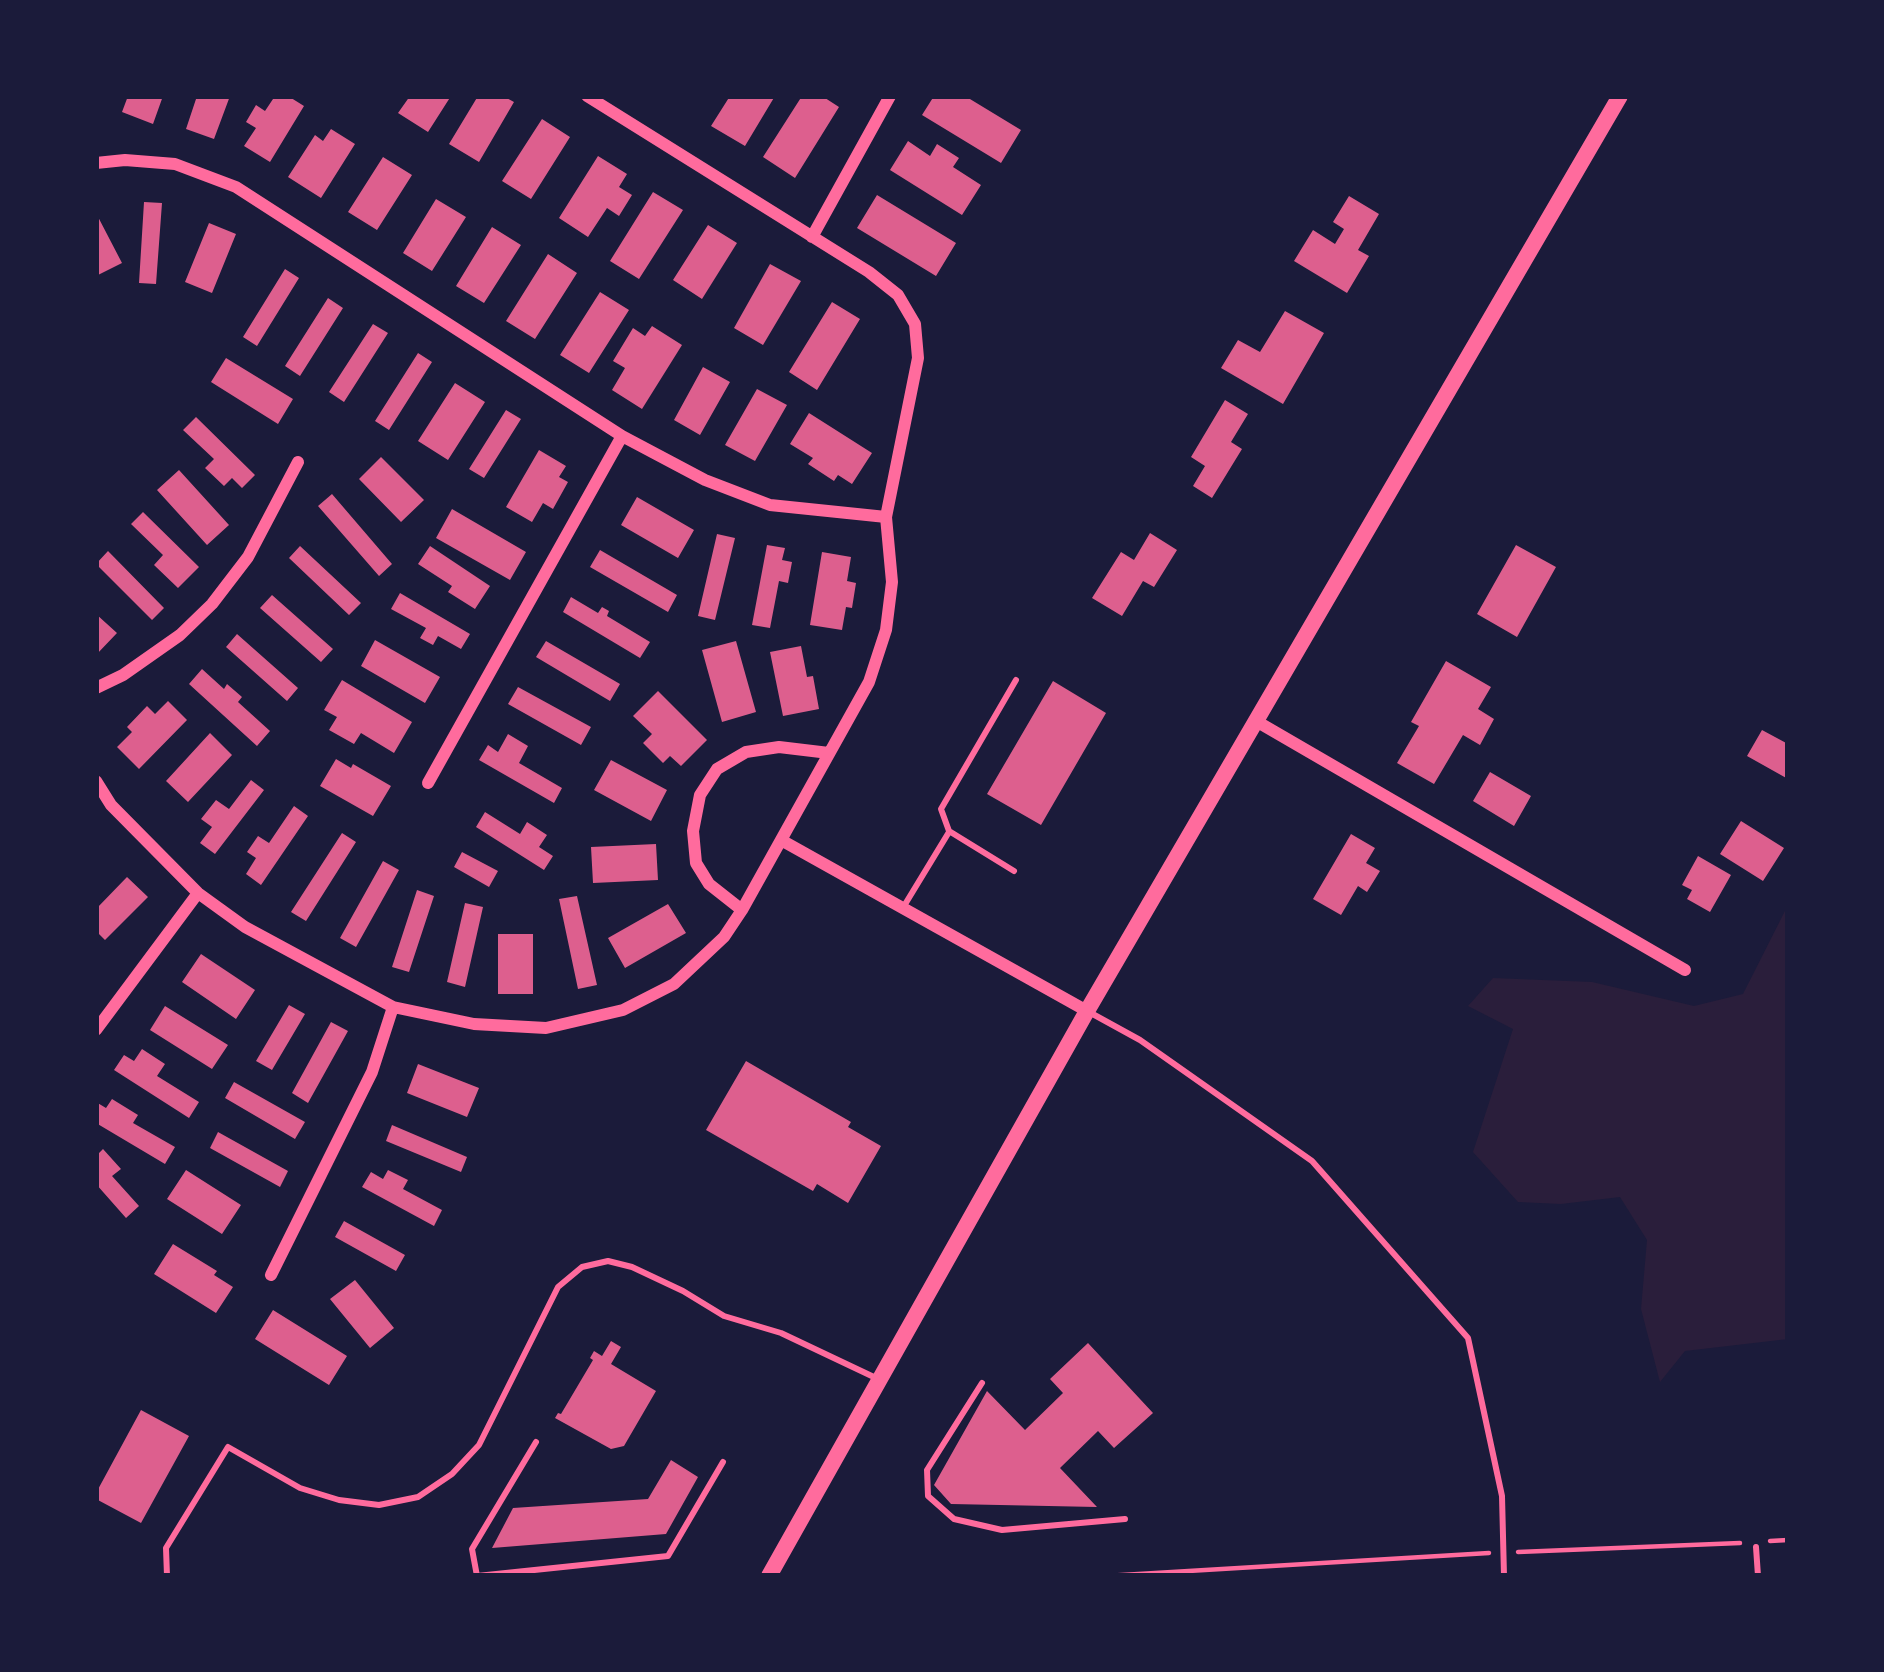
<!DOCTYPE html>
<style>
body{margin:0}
#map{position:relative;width:1884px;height:1672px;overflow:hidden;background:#1b1b3a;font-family:"Alegreya Sans",sans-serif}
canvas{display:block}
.frame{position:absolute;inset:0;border:99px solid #1b1b3a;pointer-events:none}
</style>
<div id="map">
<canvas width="1884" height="1672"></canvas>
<div class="frame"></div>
</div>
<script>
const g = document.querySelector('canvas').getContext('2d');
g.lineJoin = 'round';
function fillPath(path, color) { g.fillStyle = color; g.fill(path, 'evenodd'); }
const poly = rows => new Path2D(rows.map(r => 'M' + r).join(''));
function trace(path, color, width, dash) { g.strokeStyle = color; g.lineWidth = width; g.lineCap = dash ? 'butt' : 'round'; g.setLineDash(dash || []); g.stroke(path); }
fillPath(poly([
 [1788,905,1788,1339,1685,1351,1660,1382,1641,1309,1647,1240,1620,1197,1561,1204,1518,1202,1473,1152,1513,1029,1468,1006,1493,978,1592,982,1694,1006,1743,994]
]), '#2a1e3b');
fillPath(poly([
 [128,96,163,96,153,124,122,112],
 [197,96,230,96,214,139,186,129],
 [275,96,288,96,304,106,270,162,244,146,256,128,246,122,256,105,265,111],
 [410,96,451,96,428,132,398,113],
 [478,96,503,96,514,102,479,162,449,144],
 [730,96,775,96,745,146,711,126],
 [802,96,822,96,839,107,795,178,763,157],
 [934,96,965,96,1021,130,1001,163,922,115],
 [542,119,570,137,531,199,502,181],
 [331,129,355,144,321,198,288,177,315,135,323,141],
 [908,141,930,156,937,144,959,158,953,167,981,185,962,215,890,170],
 [598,156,627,174,619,187,632,195,619,216,607,208,588,237,559,218],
 [383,157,412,175,377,230,348,212],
 [653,192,683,210,639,279,610,261],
 [877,195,956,243,936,276,857,228],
 [1349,196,1379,214,1358,250,1369,256,1347,293,1294,261,1313,230,1335,244,1344,229,1333,222],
 [436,199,466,217,432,271,403,253],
 [144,202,162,203,156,284,139,283],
 [96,213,122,263,96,276],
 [209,223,236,234,212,293,185,282],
 [708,225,737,243,702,299,673,280],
 [492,227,521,245,484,303,456,286],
 [548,254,577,273,535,339,506,321],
 [770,264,801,281,763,345,734,328],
 [285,269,299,278,257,346,243,337],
 [600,292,629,310,589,373,560,355],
 [328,298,343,308,300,376,285,366],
 [832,302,860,319,817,390,789,372],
 [1285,311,1324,333,1283,404,1221,368,1238,340,1260,352],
 [373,324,388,333,344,402,329,392],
 [652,326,682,345,642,409,612,390,625,368,613,361,633,328,645,336],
 [418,353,432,362,389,430,375,421],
 [226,358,293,399,278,424,211,382],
 [703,367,730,382,700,435,674,420],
 [455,383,485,402,448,460,418,441],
 [757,389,787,405,755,461,725,445],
 [1225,400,1248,414,1231,442,1242,449,1212,498,1193,486,1205,466,1191,457],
 [506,410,521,419,484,478,469,469],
 [809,413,872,453,852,484,838,475,834,481,808,464,813,458,790,444],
 [196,417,255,475,242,488,232,478,224,486,205,468,214,459,183,430],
 [539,450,566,466,559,477,568,482,553,509,543,503,532,522,506,507],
 [381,457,424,500,401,522,359,479],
 [179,470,229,525,207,545,157,490],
 [332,494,392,564,379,576,318,506],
 [637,497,694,530,678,558,621,525],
 [452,509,526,552,510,580,436,538],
 [143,512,199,567,178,588,154,565,163,555,131,524],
 [1150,533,1177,550,1154,587,1143,581,1122,616,1092,598,1121,552,1134,560],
 [717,534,735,538,715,620,698,616],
 [767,545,785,548,782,560,792,562,788,583,779,581,770,628,752,625],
 [1516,545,1556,567,1517,637,1477,614],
 [300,546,361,603,349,615,289,558],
 [430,546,490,586,475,609,448,592,452,586,418,564],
 [600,550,677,595,668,612,590,567],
 [108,551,164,608,152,620,96,564],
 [822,552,851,557,847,581,856,583,852,608,846,607,842,630,810,625],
 [400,593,470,634,461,649,438,636,433,645,420,638,426,628,391,609],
 [272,595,333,649,321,662,260,608],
 [571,597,598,613,602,607,609,611,607,616,650,642,640,658,563,612],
 [96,614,117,633,96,655],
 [237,634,298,688,287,701,226,647],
 [375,640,440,677,425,703,361,666],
 [546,641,620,684,610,701,536,657],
 [736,641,756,712,722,722,702,650],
 [801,646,807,677,813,676,819,709,783,716,770,652],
 [1446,661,1491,687,1478,709,1494,719,1480,745,1463,735,1434,784,1397,763,1419,726,1411,722],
 [202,669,224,689,227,684,242,697,238,702,270,731,257,746,189,684],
 [342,680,412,722,394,753,361,733,354,744,329,730,337,717,324,710],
 [1053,681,1106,713,1041,825,987,794],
 [518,687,591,727,581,745,508,704],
 [658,691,707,740,681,766,670,756,663,763,643,743,652,734,633,716],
 [168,701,187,720,139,769,117,747,132,732,127,727,147,706,155,714],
 [1762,730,1788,744,1788,779,1747,756],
 [210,733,232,755,188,802,166,781],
 [508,734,528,746,519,763,562,788,554,803,479,760,488,745,498,752],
 [336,759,351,768,353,764,391,786,373,816,320,786],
 [611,760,667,790,651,821,594,790],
 [1490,772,1531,796,1514,826,1473,801],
 [251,780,264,790,215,854,200,843,212,827,201,819,216,800,229,809],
 [294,806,308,816,261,885,246,874,256,858,247,852,258,836,269,843],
 [485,812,520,834,527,822,547,835,539,847,553,856,544,870,476,827],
 [1741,821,1784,848,1763,881,1720,854],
 [342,833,356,842,306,921,291,912],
 [1351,834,1375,848,1366,863,1380,871,1367,892,1358,886,1341,915,1313,899],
 [656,844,658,880,593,883,591,847],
 [462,852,498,871,489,887,454,867],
 [1698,856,1731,875,1710,912,1687,899,1692,890,1682,885],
 [383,861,399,870,356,947,340,938],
 [127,877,148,897,105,940,96,931,96,909],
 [417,890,434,896,409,972,392,967],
 [577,896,597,985,578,989,559,899],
 [465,903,483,907,465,987,447,982],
 [668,904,686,933,625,968,608,938],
 [498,934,533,934,533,994,498,994],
 [201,954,255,990,236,1019,182,982],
 [289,1005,305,1014,272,1070,256,1061],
 [165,1006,228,1045,212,1069,150,1030],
 [331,1022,348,1031,308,1103,292,1093],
 [142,1049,165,1064,157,1076,199,1102,189,1118,114,1070,124,1055,134,1061],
 [746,1061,851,1122,848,1127,881,1146,848,1203,817,1184,813,1191,706,1130],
 [418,1064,479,1088,467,1117,407,1093],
 [234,1082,305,1122,295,1139,225,1098],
 [112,1099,138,1115,133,1123,175,1147,165,1164,96,1123,96,1102,106,1108],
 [392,1125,467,1157,461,1172,386,1141],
 [218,1132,288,1171,280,1187,210,1148],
 [103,1149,121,1169,112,1176,139,1206,126,1218,96,1184,96,1156],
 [186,1170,241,1205,222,1234,167,1199],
 [388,1170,408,1180,403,1189,442,1210,434,1226,362,1187,371,1172,383,1179],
 [344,1221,405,1255,396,1271,335,1237],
 [173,1244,217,1271,214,1275,233,1287,216,1313,154,1274],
 [355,1280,394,1328,370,1348,330,1299],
 [273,1310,347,1356,329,1385,255,1339],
 [611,1341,621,1347,611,1364,656,1391,624,1446,611,1449,555,1418,558,1413,561,1414,593,1360,590,1358,594,1351,602,1356],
 [1088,1343,1153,1413,1114,1448,1098,1431,1060,1468,1097,1507,951,1504,934,1485,987,1391,1025,1430,1063,1393,1050,1379],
 [141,1410,189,1436,141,1523,96,1499,96,1493],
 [671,1460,698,1477,666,1534,492,1548,513,1508,648,1499]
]), '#dd5f8e');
trace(poly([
 [1770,1541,1788,1540],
 [1518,1552,1740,1543],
 [1105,1576,1489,1553]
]), '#ff6b9d', 4.5);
trace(poly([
 [1014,871,949,831,941,809,1016,680],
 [904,906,949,832],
 [1089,1012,1140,1040,1312,1161,1468,1338,1502,1496,1504,1576],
 [982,1383,927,1470,928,1496,954,1519,1002,1530,1125,1519],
 [536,1442,472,1549,477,1576,668,1556,723,1462],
 [1756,1547,1758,1576],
 [167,1576,166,1548,228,1447,300,1488,339,1500,379,1505,418,1497,452,1474,479,1445,558,1287,582,1267,608,1261,632,1267,683,1291,724,1316,781,1333,876,1378]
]), '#ff6b9d', 6);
trace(poly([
 [96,163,125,160,175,164,236,187,622,436,705,480,770,505,886,517],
 [812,237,890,96],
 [96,688,123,675,180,635,212,604,248,557,298,462],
 [1256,721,1685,970],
 [96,781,111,805,198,893,245,927,393,1007,474,1024,546,1028,623,1010,674,984,724,937,742,910,869,682,886,630,892,582,886,517,918,358,915,324,898,295,869,272,587,96],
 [428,783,622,436],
 [781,840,1087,1011],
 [742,910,709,884,696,863,693,831,700,795,717,769,746,752,779,747,829,753],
 [96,1030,198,893],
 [271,1275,372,1072,393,1007]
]), '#ff6b9d', 12);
trace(poly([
 [769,1576,1087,1011,1620,96]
]), '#ff6b9d', 16);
</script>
